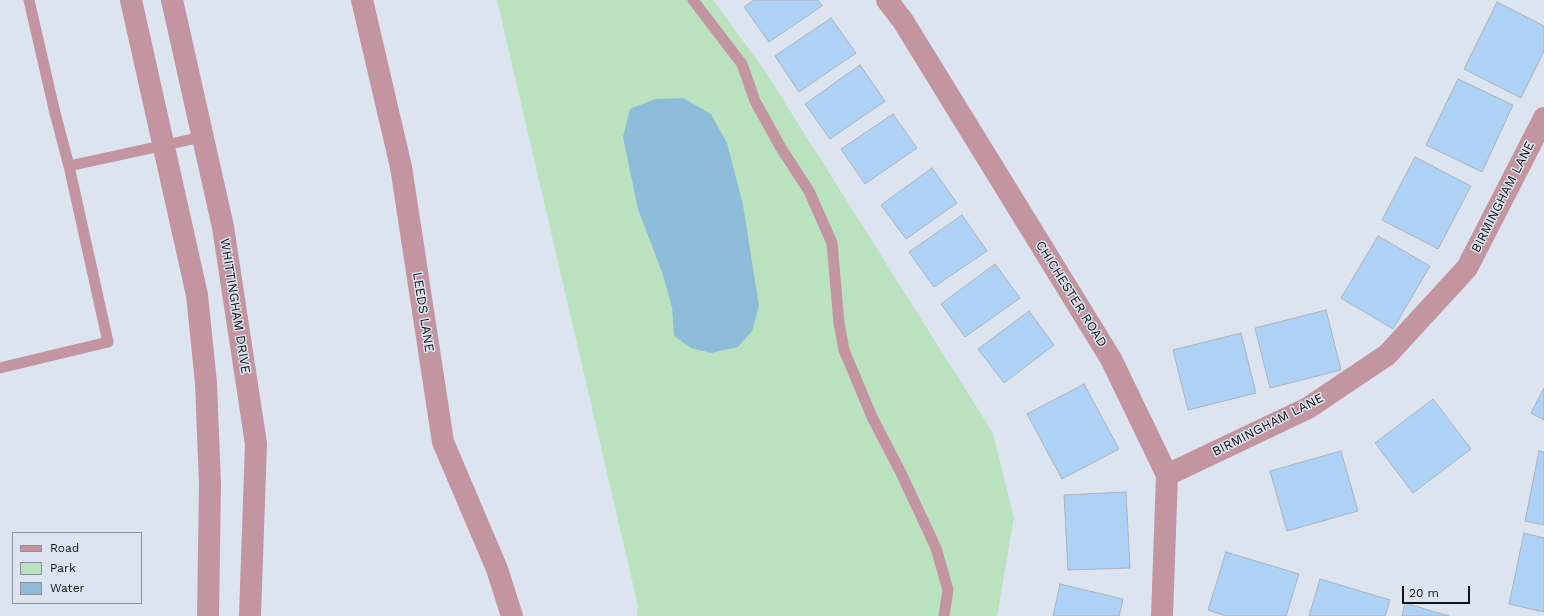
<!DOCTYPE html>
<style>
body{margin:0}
#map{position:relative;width:1544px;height:616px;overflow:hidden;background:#dce5ef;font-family:"Work Sans",sans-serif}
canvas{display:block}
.legend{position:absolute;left:12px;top:532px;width:130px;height:72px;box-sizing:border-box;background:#dce5ef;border:1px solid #8a9198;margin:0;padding:5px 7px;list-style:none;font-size:12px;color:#0f1215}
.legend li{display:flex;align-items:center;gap:8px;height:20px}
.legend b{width:20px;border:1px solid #8a9198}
.scale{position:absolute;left:1402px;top:586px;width:68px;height:18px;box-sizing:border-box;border:2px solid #0f1215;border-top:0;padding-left:5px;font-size:12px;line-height:14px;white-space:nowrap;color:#0f1215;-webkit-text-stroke:3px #dce5ef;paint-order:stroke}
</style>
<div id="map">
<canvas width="1544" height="616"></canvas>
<ul class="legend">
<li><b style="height:5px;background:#c395a0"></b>Road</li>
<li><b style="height:11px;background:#bbe2bf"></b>Park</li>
<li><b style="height:11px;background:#8cbcd8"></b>Water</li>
</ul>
<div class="scale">20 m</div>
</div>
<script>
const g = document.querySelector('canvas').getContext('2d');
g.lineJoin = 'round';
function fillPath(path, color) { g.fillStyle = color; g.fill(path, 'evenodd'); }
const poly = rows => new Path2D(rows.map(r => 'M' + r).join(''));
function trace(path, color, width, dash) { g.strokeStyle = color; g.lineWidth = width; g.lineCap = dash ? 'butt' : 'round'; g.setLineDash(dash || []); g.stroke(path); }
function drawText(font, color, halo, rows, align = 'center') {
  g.font = font + ' "Work Sans",sans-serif'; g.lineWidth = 3; g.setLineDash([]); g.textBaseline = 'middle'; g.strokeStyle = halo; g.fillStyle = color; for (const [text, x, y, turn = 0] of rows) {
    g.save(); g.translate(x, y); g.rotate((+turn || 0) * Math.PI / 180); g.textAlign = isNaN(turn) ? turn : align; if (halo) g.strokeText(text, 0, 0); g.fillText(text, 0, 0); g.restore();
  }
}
fillPath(poly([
 [497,0,713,0,765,71,993,433,1014,518,997,616,637,616,638,606]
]), '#bbe2bf');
fillPath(poly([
 [683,98,711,114,727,143,743,205,759,306,752,331,738,347,711,353,691,348,674,336,672,307,663,275,638,209,623,137,630,109,655,99]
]), '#8cbcd8');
const building = poly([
 [754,0,818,0,822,6,769,42,744,7,754,0],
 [1497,2,1544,26,1544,51,1521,98,1464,69,1497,2],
 [831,18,856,53,799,92,775,56,831,18],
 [860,65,885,101,830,139,805,104,860,65],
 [1458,79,1513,105,1482,172,1426,145,1458,79],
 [893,114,917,148,865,184,841,149,893,114],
 [1415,157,1471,186,1438,249,1382,220,1415,157],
 [932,168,957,203,906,239,881,205,932,168],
 [962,215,987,251,934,287,909,252,962,215],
 [1378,236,1430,266,1393,329,1341,298,1378,236],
 [995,264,1020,298,965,337,941,304,995,264],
 [1326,310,1341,370,1270,388,1255,328,1326,310],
 [1029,311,1054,345,1004,383,978,349,1029,311],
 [1241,333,1256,393,1188,410,1173,350,1241,333],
 [1084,384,1119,449,1062,479,1027,414,1084,384],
 [1544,388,1544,420,1531,413,1544,388],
 [1433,399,1471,449,1413,493,1375,443,1433,399],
 [1341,451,1358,511,1287,531,1270,471,1341,451],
 [1539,451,1544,452,1544,525,1525,521,1539,451],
 [1126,492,1130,568,1068,570,1064,495,1126,492],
 [1524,533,1544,538,1544,612,1509,604,1524,533],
 [1226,552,1299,574,1286,616,1226,616,1208,610,1226,552],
 [1320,579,1390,600,1385,616,1309,616,1320,579],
 [1060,584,1123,599,1119,616,1053,616,1060,584],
 [1405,603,1449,616,1402,616,1405,603]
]);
fillPath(building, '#aed1f6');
trace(building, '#abb3bd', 1);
trace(poly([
 [29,0,54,109,69,166,202,137],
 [693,0,742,64,755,101,781,148,809,191,832,243,839,323,844,350,872,417,901,473,936,548,948,590,944,616],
 [0,368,108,342,69,166]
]), '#c395a0', 11);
trace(poly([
 [131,0,197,295,206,383,210,485,208,616],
 [172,0,223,227,256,444,250,616],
 [362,0,401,167,443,442,497,569,512,616],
 [887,0,903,21,1111,359,1167,475,1162,616],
 [1167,475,1308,408,1387,355,1467,268,1544,118]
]), '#c395a0', 22);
drawText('13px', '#0f1215', '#dce5ef', [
 ["BIRMINGHAM LANE",1503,197,-63],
 ["CHICHESTER ROAD",1071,294,58],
 ["WHITTINGHAM DRIVE",235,306,81],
 ["LEEDS LANE",423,312,81],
 ["BIRMINGHAM LANE",1268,425,-27]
]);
</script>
